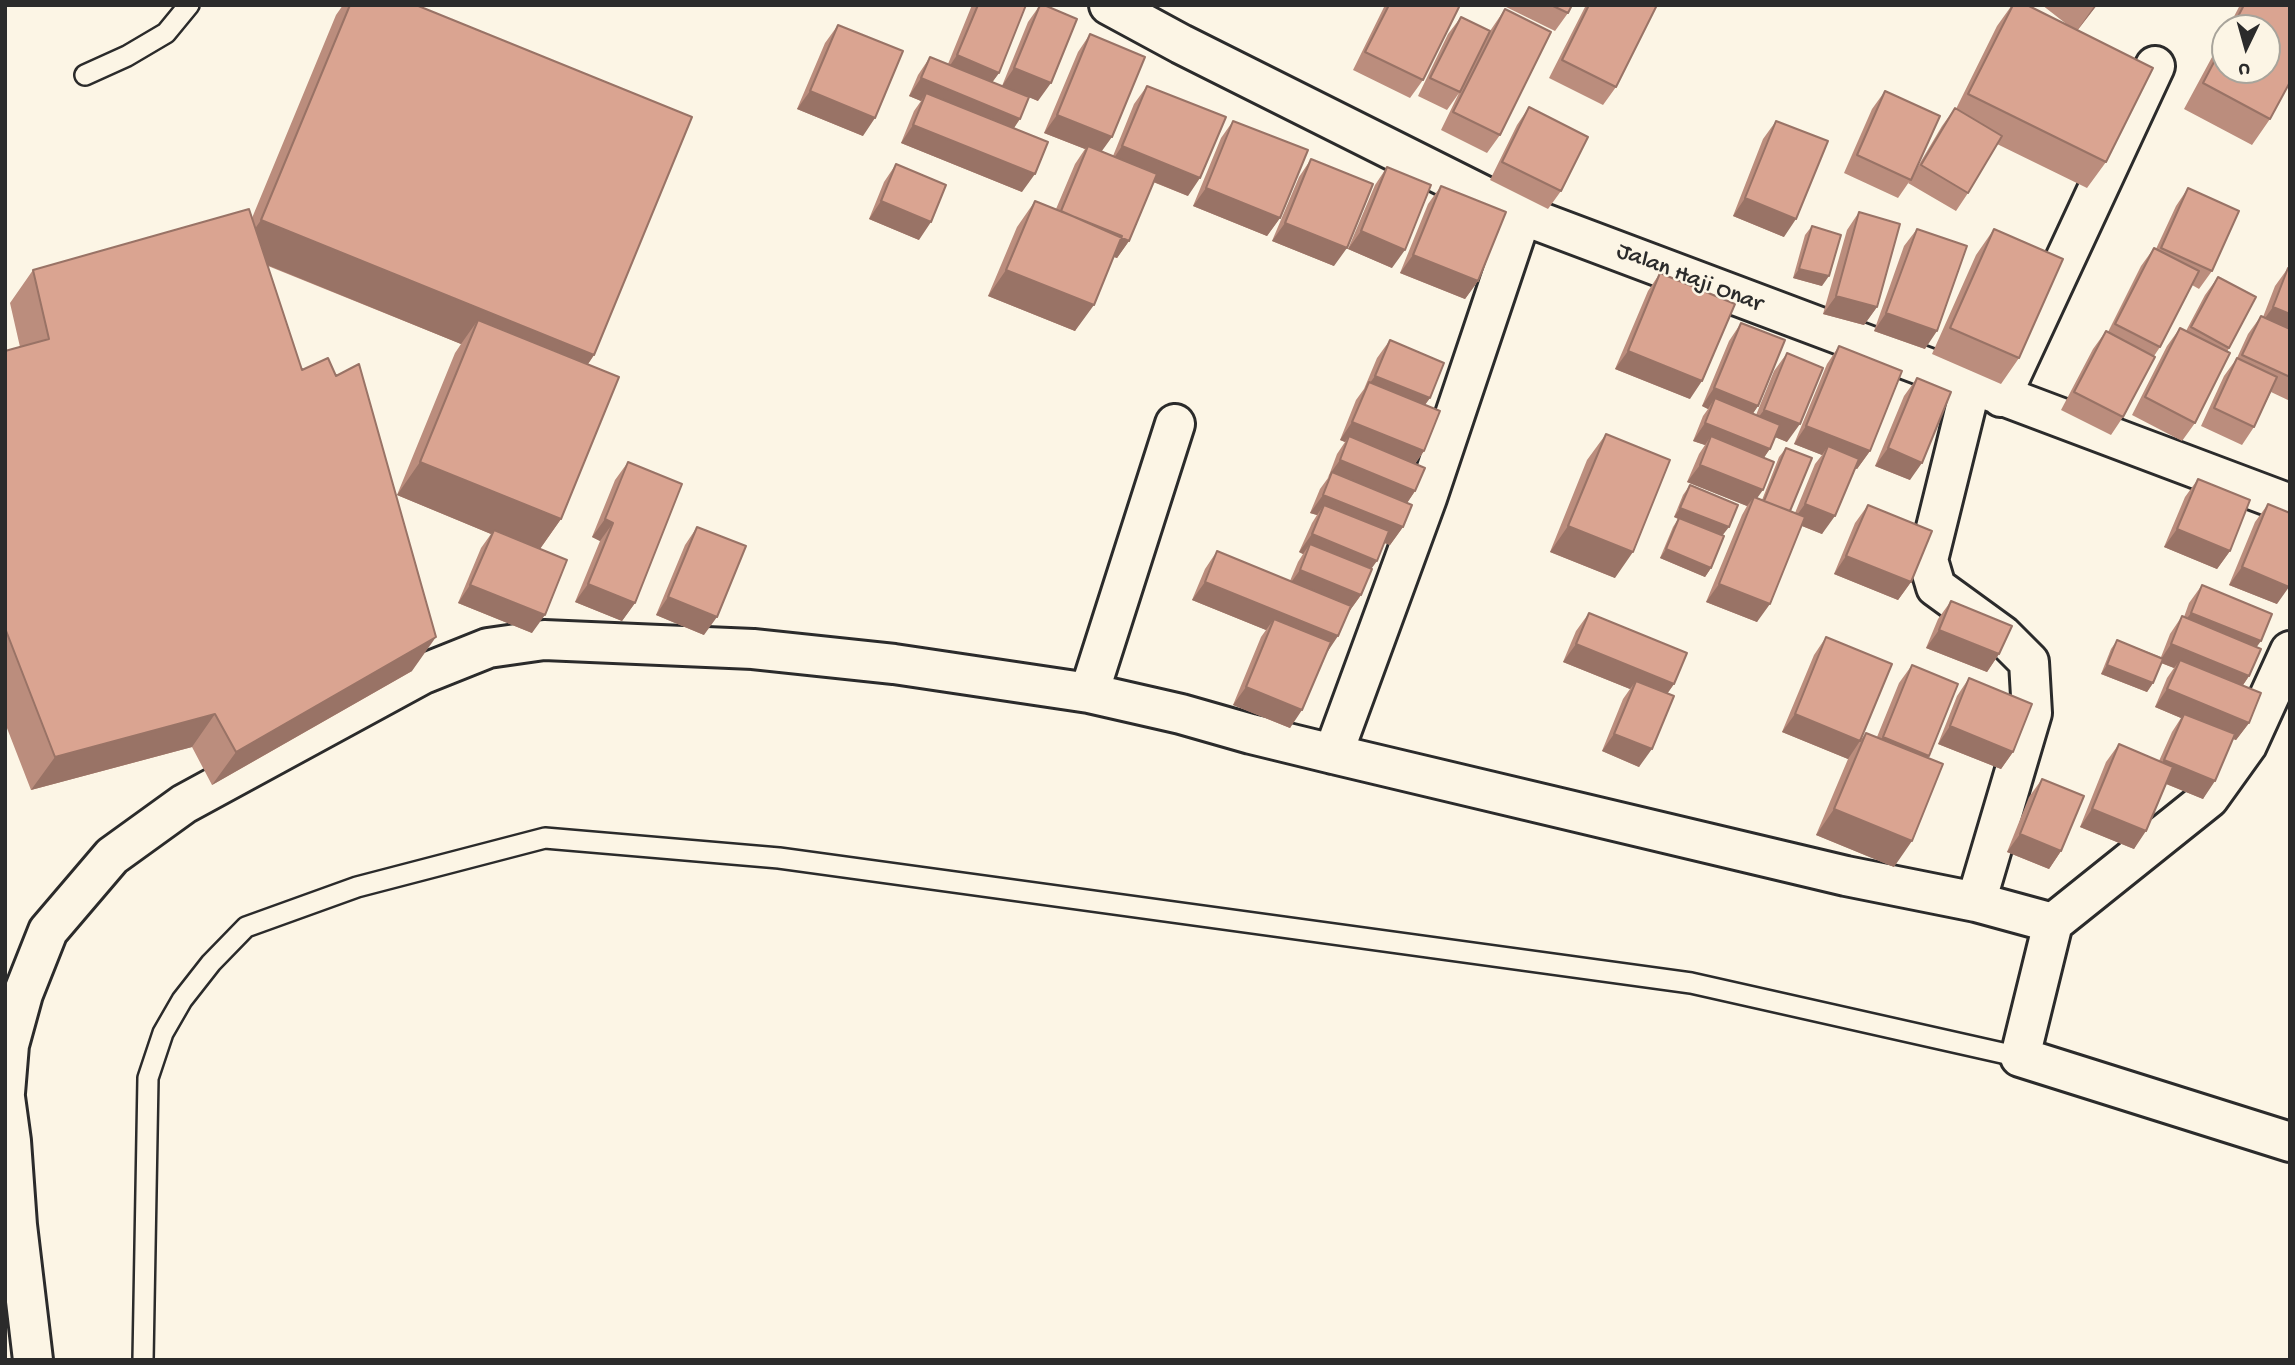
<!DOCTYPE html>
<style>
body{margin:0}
#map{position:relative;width:2295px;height:1365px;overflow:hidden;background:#fcf5e5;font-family:"Gochi Hand",sans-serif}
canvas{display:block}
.frame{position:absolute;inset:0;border:7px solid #2b2b2b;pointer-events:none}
.north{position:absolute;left:2211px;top:14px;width:70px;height:70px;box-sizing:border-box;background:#fcf5e5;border:2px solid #a8a49b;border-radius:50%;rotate:185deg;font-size:19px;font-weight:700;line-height:28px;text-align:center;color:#2b2b2b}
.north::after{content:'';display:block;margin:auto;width:24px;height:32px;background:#2b2b2b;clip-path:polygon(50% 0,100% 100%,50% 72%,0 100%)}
</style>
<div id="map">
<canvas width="2295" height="1365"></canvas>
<div class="frame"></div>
<div class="north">U</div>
</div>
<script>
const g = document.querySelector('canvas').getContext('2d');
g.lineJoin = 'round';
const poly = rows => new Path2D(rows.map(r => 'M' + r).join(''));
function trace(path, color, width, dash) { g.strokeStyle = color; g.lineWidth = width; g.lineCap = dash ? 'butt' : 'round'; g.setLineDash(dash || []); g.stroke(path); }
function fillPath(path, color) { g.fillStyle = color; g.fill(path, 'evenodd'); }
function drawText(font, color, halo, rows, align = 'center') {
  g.font = font + ' "Gochi Hand",sans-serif'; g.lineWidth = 5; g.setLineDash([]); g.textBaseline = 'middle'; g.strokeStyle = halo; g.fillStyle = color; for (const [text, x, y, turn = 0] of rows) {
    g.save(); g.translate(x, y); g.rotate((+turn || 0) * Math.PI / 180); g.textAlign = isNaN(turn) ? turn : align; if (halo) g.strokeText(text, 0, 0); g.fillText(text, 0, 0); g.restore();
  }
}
const lane = poly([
 [85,75,127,56,166,33,189,5],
 [143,1360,148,1078,163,1033,182,1000,211,963,246,927,357,887,545,838,779,858,1691,983,2020,1057]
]);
const street = poly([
 [1109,5,1181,44,1522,215,2290,504],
 [1971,386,1928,560,1936,587,2002,635,2029,662,2032,713,1976,902],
 [2001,397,2155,66],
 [1089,693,1175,424],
 [1333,754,1427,498,1522,215],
 [5,1093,9,1045,23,994,48,931,112,856,184,804,423,674,488,648,544,640,753,649,894,664,1089,693,1181,714,1251,734,1333,754,1846,876,1976,902,2053,923],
 [5,1097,11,1141,17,1225,33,1360]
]);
const secondary = poly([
 [2290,651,2247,745,2209,798,2053,923,2020,1057,2290,1142]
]);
trace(lane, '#2b2b2b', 24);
trace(street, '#2b2b2b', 44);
trace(secondary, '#2b2b2b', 44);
trace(lane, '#fcf5e5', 19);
trace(street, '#fcf5e5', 38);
trace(secondary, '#fcf5e5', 38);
fillPath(poly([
 [343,5,416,5,594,355,588,364,561,519,540,549,532,633,458,603,481,548,491,534,397,495,455,353,461,344,268,266,302,370,412,671,212,785,192,747,31,790,5,723,5,351,20,347,10,303,33,270,252,218,336,15],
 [972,5,1026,5,999,73,992,82,1002,86,1028,22,1040,5,1038,101,1029,97,1014,128,1022,192,901,143,914,111,921,101,909,96,918,75,930,57,948,64],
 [1385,5,1460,5,1423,80,1410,98,1353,70],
 [1502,5,1572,5,1568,13,1555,31],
 [1586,5,1653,5,1616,87,1603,105,1549,78],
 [2012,5,2027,5,2069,26,2042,5,2097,5,2077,31,2106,162,2087,188,1997,144,1968,193,1956,211,1908,183,1909,182,1898,198,1844,173,1872,109,1885,91,1911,178,1942,126,1955,108,1956,109,1997,26],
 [2240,5,2290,5,2270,119,2252,145,2184,109,2225,33,2225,70,2267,28,2228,28],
 [1505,9,1500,135,1487,153,1441,130,1459,93,1447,110,1418,96,1448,34,1461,17,1490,31],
 [838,25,863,136,797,109,825,43],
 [1090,34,1102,151,1113,156,1134,104,1147,86,1188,196,1153,182,1129,241,1117,258,1113,257,1075,331,988,296,1017,227,1035,201,1056,209,1075,164,1085,149,1044,133,1078,52],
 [1529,107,1561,191,1548,209,1490,180,1517,125],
 [1233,121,1280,218,1267,236,1193,206,1221,138],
 [1776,121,1784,237,1733,216,1763,139],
 [1311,159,1334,266,1272,241,1299,177],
 [896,164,919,240,869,219,884,182],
 [1387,167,1392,268,1348,249,1375,185],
 [1441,186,1478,281,1465,299,1400,273,1428,204],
 [2188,188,2212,271,2199,289,2192,285,2160,347,2154,356,2123,417,2111,435,2061,410,2093,349,2106,331,2108,332,2141,266,2154,248,2156,249,2176,206],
 [1859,212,1877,307,1864,325,1823,314,1847,230],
 [1812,226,1822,286,1793,278,1805,235],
 [1917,229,1925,349,1874,331,1904,246],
 [1994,229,2019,358,2001,384,1932,354,1976,255],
 [2288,268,2290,269,2290,401,2271,392,2254,427,2242,445,2201,426,2224,376,2237,358,2248,334,2261,316,2263,317,2275,286],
 [1660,273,1690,399,1615,369,1648,291],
 [2218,277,2229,348,2195,423,2182,441,2132,415,2167,346,2180,328,2186,331,2205,295],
 [1741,323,1758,406,1753,413,1756,415,1774,371,1787,353,1787,442,1775,437,1764,458,1757,498,1762,500,1779,457,1786,448,1790,511,1795,513,1815,464,1822,455,1794,444,1827,364,1839,346,1870,451,1857,469,1855,468,1822,534,1802,526,1757,622,1706,602,1742,515,1747,506,1687,482,1699,454,1705,445,1693,441,1703,416,1708,409,1702,406,1729,341],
 [1390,340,1430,398,1425,404,1424,451,1415,464,1415,491,1407,503,1403,527,1390,545,1384,543,1371,569,1361,595,1348,613,1326,654,1290,728,1233,705,1261,637,1266,630,1192,600,1205,569,1217,551,1290,581,1298,562,1303,554,1299,552,1312,523,1317,515,1310,513,1320,489,1328,478,1337,454,1345,442,1340,440,1356,400,1364,389,1377,358],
 [1917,378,1910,480,1875,466,1904,396],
 [1606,434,1615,578,1550,552,1587,460],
 [628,462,635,603,622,621,575,602,600,541,592,537,615,480],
 [2198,479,2230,551,2217,569,2164,547,2185,497],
 [1690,485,1723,536,1711,568,1705,577,1660,558,1673,527,1678,519,1674,517,1683,495],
 [2268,504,2277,604,2229,585,2255,522],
 [1868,505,1911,582,1898,600,1834,574,1855,523],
 [697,527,704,635,656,615,685,545],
 [2202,585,2257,647,2249,676,2243,685,2249,723,2236,740,2233,739,2203,799,2166,784,2134,849,2080,827,2106,762,2119,744,2159,761,2172,732,2181,718,2155,707,2167,678,2174,668,2161,663,2153,683,2147,692,2101,674,2111,649,2117,640,2161,657,2170,634,2182,616,2184,617,2189,603],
 [1951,601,1999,654,1987,672,1926,648,1938,619],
 [1589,613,1674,684,1667,694,1639,767,1602,751,1623,699,1630,689,1563,662,1576,631],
 [1826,637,1860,741,1866,733,1877,737,1899,683,1912,665,1927,758,1894,867,1816,835,1848,759,1782,732,1814,655],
 [1969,678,2013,752,2001,769,1938,744,1957,696],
 [2042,779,2061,851,2049,869,2007,852,2029,797]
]), '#bb8d7d');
fillPath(poly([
 [2095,5,2097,5,2076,32],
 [957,55,999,73,986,91,945,73],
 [1014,68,1051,83,1038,101,1002,86],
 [921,78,1020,119,1008,137,926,93,921,101,909,96],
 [810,91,875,118,863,136,797,109],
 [1057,115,1112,137,1099,155,1088,146,1085,149,1044,133],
 [913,125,1035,174,1022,192,901,143],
 [1122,146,1200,178,1188,196,1110,164],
 [1206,188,1280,218,1267,236,1193,206],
 [1745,198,1796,219,1784,237,1733,216],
 [881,201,931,222,919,240,869,219],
 [1060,212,1129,241,1117,258,1048,230],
 [261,220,594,355,571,389,478,320,461,344,238,253],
 [1285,223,1347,248,1334,266,1272,241],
 [1361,231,1405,250,1392,268,1348,249],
 [1413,255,1478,281,1465,299,1400,273],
 [1799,269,1829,276,1822,286,1793,278],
 [1006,270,1094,305,1075,331,988,296],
 [1836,296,1877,307,1864,325,1823,314],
 [2273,307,2290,314,2290,337,2260,325],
 [1886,313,1937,331,1925,349,1874,331],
 [1628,351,1702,381,1690,399,1615,369],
 [1375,376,1430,398,1417,416,1367,387],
 [1714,388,1758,406,1746,424,1715,398,1708,409,1702,406],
 [1764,410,1800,424,1787,442,1751,427],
 [1352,422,1424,451,1411,469,1349,436,1345,442,1340,440],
 [1705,423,1770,449,1758,466,1711,436,1705,445,1693,441],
 [1806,426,1870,451,1857,469,1824,456,1828,446,1822,455,1794,444],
 [1888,448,1922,463,1910,480,1875,466],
 [1340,460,1415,491,1403,509,1332,472,1327,478],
 [420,462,561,519,537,553,494,530,491,534,397,495],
 [1700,465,1763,490,1750,508,1754,497,1747,506,1687,482],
 [1323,495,1403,527,1390,545,1319,517,1324,505,1317,515,1310,513],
 [1805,504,1835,516,1822,534,1792,522],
 [1680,508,1729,527,1722,536,1674,517],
 [605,519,613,523,600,541,592,537],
 [1568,526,1633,552,1615,578,1550,552],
 [2177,529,2230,551,2217,569,2164,547],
 [1312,534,1377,561,1364,579,1310,544,1303,554,1299,552],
 [1666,549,1711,568,1705,577,1660,558],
 [1846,556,1911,582,1898,600,1834,574],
 [2242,567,2289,587,2277,604,2229,585],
 [1300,570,1361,595,1348,613,1287,588],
 [1205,582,1338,636,1326,654,1274,619,1266,630,1192,600],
 [588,584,635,603,622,621,575,602],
 [1719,584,1770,604,1757,622,1706,602],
 [470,585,545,615,532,633,458,603],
 [668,597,717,617,704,635,656,615],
 [2191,613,2261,641,2248,659,2178,630],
 [1939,630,1999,654,1987,672,1926,648],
 [436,637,412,671,212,785,236,752],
 [1576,644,1674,684,1661,702,1636,681,1630,689,1563,662],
 [2171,644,2249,676,2237,694,2180,660,2174,668,2159,662],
 [2107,665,2153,683,2147,692,2101,674],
 [1246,687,1302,710,1290,728,1233,705],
 [2167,689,2249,723,2236,740,2182,718,2184,714,2181,718,2155,707],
 [215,714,192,747,31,790,55,757],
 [1795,714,1860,741,1848,759,1782,732],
 [1950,726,2013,752,2001,769,1938,744],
 [1614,734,1652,749,1639,767,1602,751],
 [1883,737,1929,756,1916,774,1870,755],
 [2164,760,2215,781,2203,799,2152,778],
 [1834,809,1912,841,1894,867,1816,835],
 [2092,809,2146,831,2134,849,2080,827],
 [2020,834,2061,851,2049,869,2007,852]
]), '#997366');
const building = poly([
 [350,5,416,5,692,117,594,355,261,220,350,5],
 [978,5,1026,5,999,73,957,55,978,5],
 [1040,5,1044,5,1077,19,1051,83,1014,68,1040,5],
 [1389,5,1460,5,1423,80,1365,52,1389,5],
 [1551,5,1572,5,1568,13,1551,5],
 [1589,5,1653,5,1656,7,1616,87,1562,60,1589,5],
 [2013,5,2027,5,2153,68,2106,162,1968,94,2013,5],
 [2244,5,2290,5,2290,82,2270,119,2203,83,2225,41,2225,70,2267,70,2267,28,2232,28,2244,5],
 [1505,9,1551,32,1500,135,1453,112,1505,9],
 [1461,17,1490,31,1460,92,1430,78,1461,17],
 [838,25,903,51,875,118,810,91,838,25],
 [1090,34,1145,57,1112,137,1057,115,1090,34],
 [930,57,1029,97,1020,119,921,78,930,57],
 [1147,86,1226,117,1200,178,1122,146,1147,86],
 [1885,91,1940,116,1911,180,1857,155,1885,91],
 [926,93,1048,142,1035,174,913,125,926,93],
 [1529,107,1588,137,1561,191,1502,162,1529,107],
 [1955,108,2002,136,1968,193,1921,165,1955,108],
 [1233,121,1308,150,1280,218,1206,188,1233,121],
 [1776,121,1828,141,1796,219,1745,198,1776,121],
 [1088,146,1157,174,1129,241,1061,211,1088,146],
 [1311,159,1373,184,1347,248,1285,223,1311,159],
 [896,164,946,185,931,222,881,201,896,164],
 [1387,167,1431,185,1405,250,1361,231,1387,167],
 [1441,186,1506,212,1478,281,1413,255,1441,186],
 [2188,188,2239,211,2212,271,2161,248,2188,188],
 [1035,201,1122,236,1094,305,1006,270,1035,201],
 [249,209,302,370,328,358,336,376,359,364,436,637,236,752,215,714,55,757,5,628,5,351,49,339,33,270,249,209],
 [1859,212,1900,224,1877,307,1836,296,1859,212],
 [1812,226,1841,235,1829,276,1799,269,1812,226],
 [1917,229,1967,246,1937,331,1886,313,1917,229],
 [1994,229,2063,259,2019,358,1950,328,1994,229],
 [2154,248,2199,271,2160,347,2115,324,2154,248],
 [2288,268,2290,269,2290,314,2273,307,2288,268],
 [1660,273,1735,304,1702,381,1628,351,1660,273],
 [2218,277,2256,297,2229,348,2191,327,2218,277],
 [2261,316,2290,329,2290,377,2242,355,2261,316],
 [478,320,619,377,561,519,420,462,478,320],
 [1741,323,1785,340,1758,406,1714,388,1741,323],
 [2180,328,2230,353,2195,423,2145,397,2180,328],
 [2106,331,2155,357,2123,417,2074,392,2106,331],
 [1390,340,1444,363,1430,398,1375,376,1390,340],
 [1839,346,1902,371,1870,451,1806,426,1839,346],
 [1787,353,1823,368,1800,424,1764,410,1787,353],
 [2237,358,2277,377,2254,427,2214,408,2237,358],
 [1917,378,1951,392,1922,463,1888,448,1917,378],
 [1369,382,1440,411,1424,451,1352,422,1369,382],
 [1715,398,1780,425,1770,449,1705,423,1715,398],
 [1606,434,1670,460,1633,552,1568,526,1606,434],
 [1349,436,1425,468,1415,491,1340,460,1349,436],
 [1711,436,1774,462,1763,490,1700,465,1711,436],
 [1828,446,1859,459,1835,516,1805,504,1828,446],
 [1786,448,1812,458,1790,511,1764,501,1786,448],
 [628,462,682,484,635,603,588,584,613,523,605,519,628,462],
 [1332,472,1412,505,1403,527,1323,495,1332,472],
 [2198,479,2250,500,2230,551,2177,529,2198,479],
 [1690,485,1738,505,1729,527,1680,508,1690,485],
 [1754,497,1805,517,1770,604,1719,584,1754,497],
 [2268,504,2290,513,2289,587,2242,567,2268,504],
 [1324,505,1389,531,1377,561,1312,534,1324,505],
 [1868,505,1932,531,1911,582,1846,556,1868,505],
 [1679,518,1724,536,1711,568,1666,549,1679,518],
 [697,527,746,546,717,617,668,597,697,527],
 [494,530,567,560,545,615,470,585,494,530],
 [1310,544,1372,569,1361,595,1300,570,1310,544],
 [1217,551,1351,606,1338,636,1205,582,1217,551],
 [2202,585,2272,614,2261,641,2191,613,2202,585],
 [1951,601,2012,626,1999,654,1939,630,1951,601],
 [1589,613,1687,653,1674,684,1576,644,1589,613],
 [2182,616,2261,649,2249,676,2171,644,2182,616],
 [1274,619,1331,642,1302,710,1246,687,1274,619],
 [1826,637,1892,664,1860,741,1795,714,1826,637],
 [2117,640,2163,659,2153,683,2107,665,2117,640],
 [2180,660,2261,693,2249,723,2167,689,2180,660],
 [1912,665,1958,684,1929,756,1883,737,1912,665],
 [1969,678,2032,704,2013,752,1950,726,1969,678],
 [1636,681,1674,696,1652,749,1614,734,1636,681],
 [2184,714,2235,734,2215,781,2164,760,2184,714],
 [1866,733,1943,764,1912,841,1834,809,1866,733],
 [2119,744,2173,767,2146,831,2092,809,2119,744],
 [2042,779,2084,796,2061,851,2020,834,2042,779]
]);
fillPath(building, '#daa491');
trace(building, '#997366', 2);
drawText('24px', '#2b2b2b', '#fcf5e5', [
 ["Jalan Haji Onar",1689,279,21]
]);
</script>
